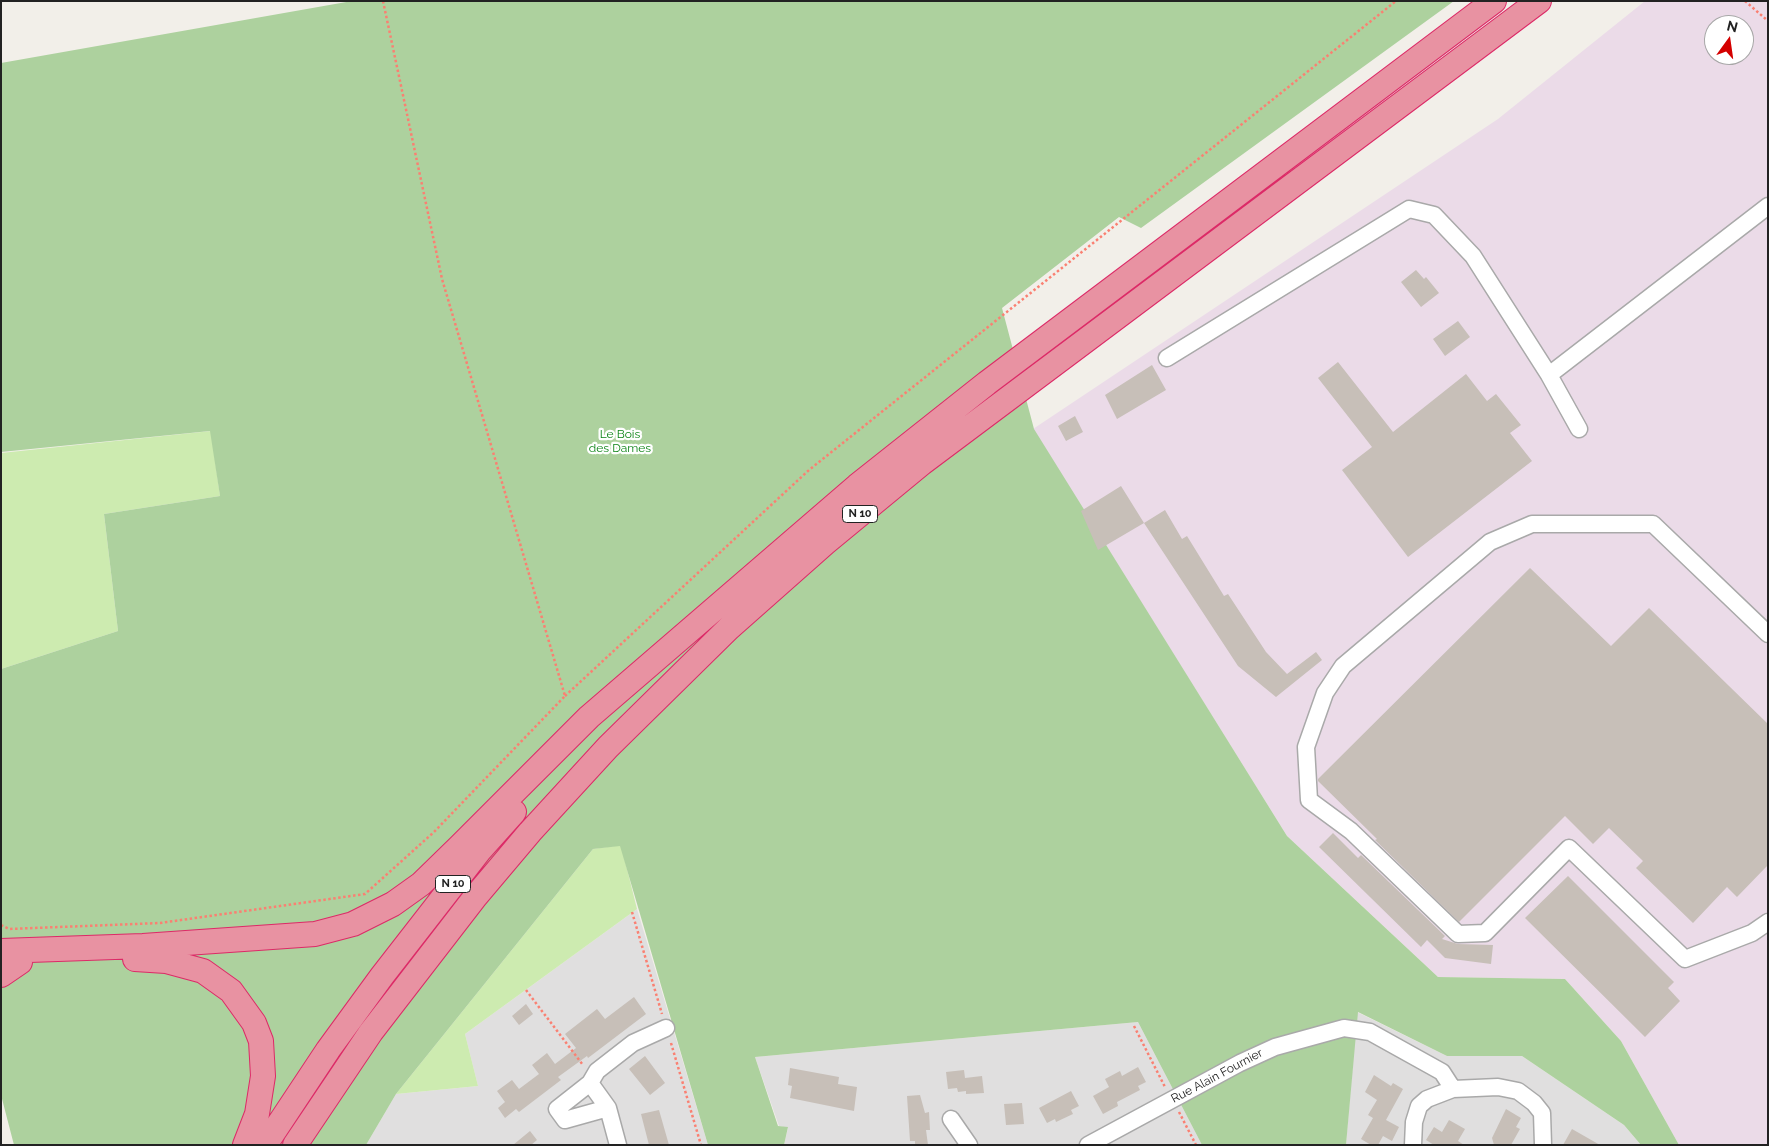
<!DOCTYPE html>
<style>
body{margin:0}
#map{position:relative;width:1769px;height:1146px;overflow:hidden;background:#f2efe9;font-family:Raleway,sans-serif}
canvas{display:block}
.frame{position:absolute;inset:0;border:2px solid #222;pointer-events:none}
.north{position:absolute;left:1704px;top:15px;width:50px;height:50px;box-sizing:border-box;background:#fff;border:1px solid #a7a7a7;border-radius:50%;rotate:14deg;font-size:14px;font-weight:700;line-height:20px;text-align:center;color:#222}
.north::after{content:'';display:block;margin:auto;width:18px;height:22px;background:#d40000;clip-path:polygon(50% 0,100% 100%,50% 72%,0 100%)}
</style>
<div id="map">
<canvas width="1769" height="1146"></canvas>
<div class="frame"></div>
<div class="north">N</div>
</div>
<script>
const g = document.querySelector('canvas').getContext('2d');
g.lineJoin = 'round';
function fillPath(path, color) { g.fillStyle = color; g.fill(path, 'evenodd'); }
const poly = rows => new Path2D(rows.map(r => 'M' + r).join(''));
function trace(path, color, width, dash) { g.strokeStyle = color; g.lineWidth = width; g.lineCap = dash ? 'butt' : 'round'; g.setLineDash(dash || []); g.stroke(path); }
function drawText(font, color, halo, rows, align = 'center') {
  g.font = font + ' Raleway,sans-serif'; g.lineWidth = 4.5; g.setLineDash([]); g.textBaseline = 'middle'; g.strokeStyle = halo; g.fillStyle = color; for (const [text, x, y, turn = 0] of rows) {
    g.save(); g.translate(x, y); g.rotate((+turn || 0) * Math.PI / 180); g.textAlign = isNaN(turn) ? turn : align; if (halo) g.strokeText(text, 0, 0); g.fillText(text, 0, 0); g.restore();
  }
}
fillPath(poly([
 [637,909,708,1145,366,1145,396,1094,478,1086,465,1034],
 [1357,1012,1447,1056,1522,1056,1624,1125,1641,1145,1346,1145],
 [1138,1022,1202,1145,784,1145,788,1128,779,1126,755,1057]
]), '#e0dfdf');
fillPath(poly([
 [1645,1,1768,1,1768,1145,1679,1145,1621,1041,1565,979,1438,977,1287,836,1033,429,1498,119],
 [1714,25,1744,25,1744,55,1714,55]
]), '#ebdbe8');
fillPath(poly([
 [211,431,220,496,104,514,118,631,1,669,1,453],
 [621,845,637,909,465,1034,478,1086,396,1094,593,849]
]), '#cdebb0');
fillPath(poly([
 [352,1,1454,1,1141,228,1119,217,1002,308,1034,429,1287,836,1438,977,1565,979,1621,1041,1679,1145,1641,1145,1624,1125,1522,1056,1447,1056,1358,1012,1346,1145,1202,1145,1138,1022,755,1057,778,1126,788,1127,784,1145,708,1145,620,846,593,849,396,1094,366,1145,14,1145,1,1095,1,669,118,631,104,514,220,496,210,431,1,452,1,63]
]), '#add19e');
fillPath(poly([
 [1416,270,1424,279,1426,277,1439,293,1421,307,1401,282],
 [1458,321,1470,337,1445,356,1433,339],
 [1338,362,1393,432,1466,374,1487,401,1496,394,1521,425,1510,433,1532,461,1408,557,1342,470,1372,447,1318,378],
 [1152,365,1166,390,1117,419,1105,395],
 [1075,416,1083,432,1066,441,1058,426],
 [1121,486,1144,523,1098,550,1081,511],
 [1165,510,1182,539,1187,536,1224,596,1228,594,1266,652,1287,674,1316,652,1322,660,1276,697,1238,666,1144,523],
 [1530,568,1611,646,1649,608,1768,724,1768,865,1737,897,1727,887,1693,923,1636,868,1643,861,1609,828,1593,844,1565,816,1459,922,1375,840,1377,839,1318,781,1318,779],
 [1333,833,1358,858,1361,855,1445,936,1442,939,1458,944,1493,945,1491,964,1445,958,1427,940,1421,947,1319,847],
 [1568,876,1674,982,1668,988,1680,1001,1645,1037,1525,918],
 [634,997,646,1014,588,1058,587,1056,558,1077,561,1080,519,1112,516,1109,505,1118,498,1108,505,1102,497,1091,512,1080,519,1089,539,1074,532,1065,547,1053,555,1064,576,1048,565,1034,597,1009,605,1019],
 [526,1004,533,1014,519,1025,512,1016],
 [645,1056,665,1083,650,1095,629,1069],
 [1138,1067,1146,1082,1138,1086,1140,1090,1117,1102,1118,1106,1103,1114,1093,1096,1109,1087,1105,1079,1120,1071,1122,1076],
 [790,1068,839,1077,838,1084,857,1087,854,1111,790,1098,792,1086,788,1085],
 [964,1070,965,1078,982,1076,984,1093,966,1094,966,1091,958,1092,957,1088,948,1089,946,1072],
 [1374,1075,1391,1086,1393,1083,1403,1089,1386,1120,1399,1127,1392,1141,1383,1136,1378,1145,1371,1145,1361,1139,1373,1118,1368,1115,1377,1100,1365,1092],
 [1071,1091,1079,1106,1071,1110,1073,1114,1056,1122,1055,1119,1047,1123,1039,1108],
 [920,1095,925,1113,929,1112,930,1130,926,1130,928,1145,915,1145,915,1141,910,1141,907,1096],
 [1022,1103,1024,1124,1006,1125,1004,1104],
 [1506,1109,1521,1118,1516,1127,1520,1129,1511,1145,1494,1145,1492,1138],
 [659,1110,669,1145,649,1145,641,1114],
 [1449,1120,1465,1129,1458,1141,1464,1145,1434,1145,1426,1140,1434,1127,1442,1132],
 [1572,1129,1600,1145,1563,1145],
 [530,1131,537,1140,531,1145,513,1145]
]), '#c7bfb8');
const minor = poly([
 [1167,358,1409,209,1434,215,1473,256,1549,375,1579,429],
 [1549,375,1768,206],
 [1768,634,1653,524,1532,524,1490,542,1343,666,1325,693,1306,747,1309,800,1351,831,1458,934,1485,933,1569,848,1685,959,1752,933,1768,922],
 [590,1083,597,1071,633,1043,666,1028],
 [608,1108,565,1120,557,1109,590,1083,608,1108,618,1145],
 [951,1119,969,1145],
 [1088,1145,1240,1063,1275,1047,1344,1028,1370,1032,1442,1072,1453,1089],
 [1413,1145,1414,1122,1419,1106,1427,1099,1453,1089,1498,1087,1518,1091,1534,1103,1542,1113,1543,1145]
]);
const highway = poly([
 [1,951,143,946,315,934,353,924,393,904,421,884,460,846,589,717,857,486,987,383,1494,1],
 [135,959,166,961,203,971,231,991,254,1023,261,1041,263,1076,257,1114,245,1145],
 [1,975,20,962],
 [265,1145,328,1050,382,976,480,850,514,812],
 [295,1145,371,1032,476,896,530,832,608,747,729,628,825,543,922,463,1539,1]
]);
trace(minor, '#a9a9a9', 19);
trace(highway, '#dc2a67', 26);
trace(poly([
 [1745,1,1768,21],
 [565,696,809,470,1396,1],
 [632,912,662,1014],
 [1,925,9,929,160,923,365,894,434,832,565,696,442,279,383,1],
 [526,990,583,1065],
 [1134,1026,1165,1087],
 [671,1043,701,1145],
 [1179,1112,1196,1145]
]), '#fa8072', 2.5, [2.5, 2.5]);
trace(minor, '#fff', 16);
trace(highway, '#e892a2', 24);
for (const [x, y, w] of [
 [860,514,35],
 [453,884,35]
]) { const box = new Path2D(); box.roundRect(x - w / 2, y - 8.5, w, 17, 4); g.fillStyle = '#fff'; g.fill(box); trace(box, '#222', 1); }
drawText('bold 11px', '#222', null, [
 ["N 10",860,514],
 ["N 10",453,884]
]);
drawText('12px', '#0c8416', '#fff', [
 ["Le Bois",620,434],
 ["des Dames",620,448]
]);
drawText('12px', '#222', '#fff', [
 ["Rue Alain Fournier",1217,1076,-28]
]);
</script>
